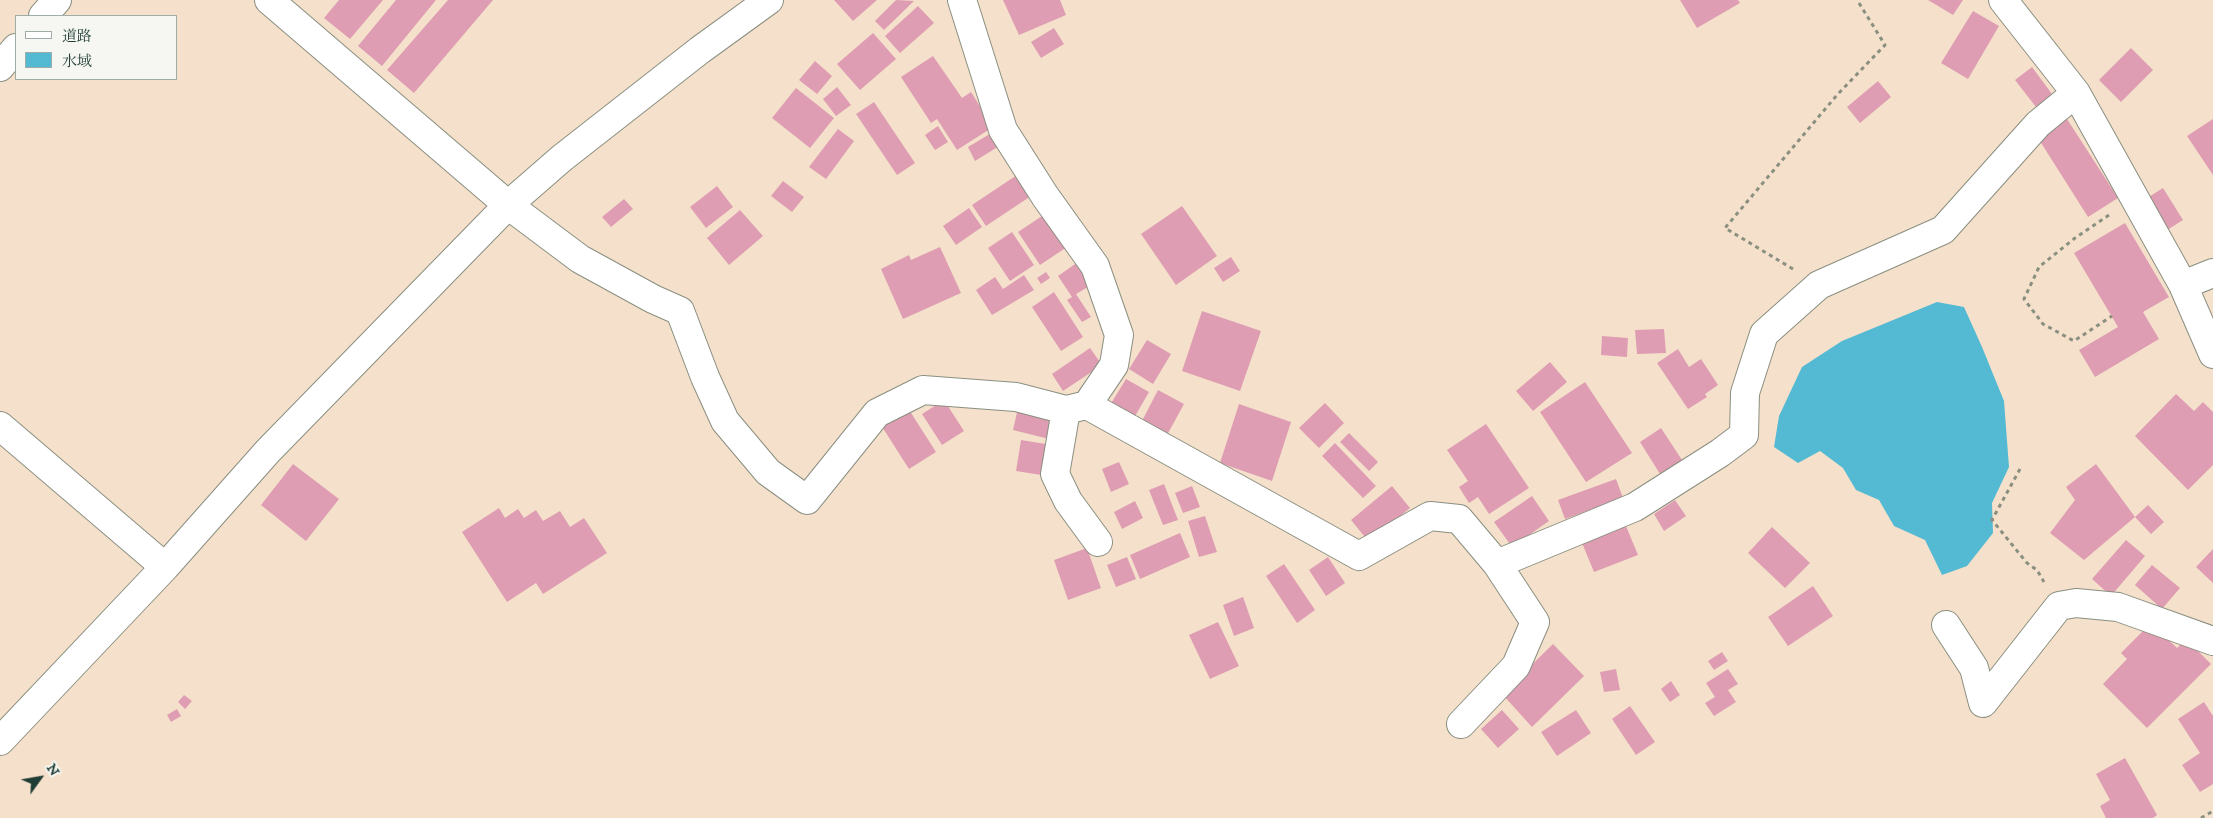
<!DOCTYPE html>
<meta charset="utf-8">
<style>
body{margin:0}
#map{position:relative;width:2213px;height:818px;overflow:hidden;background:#f5e1cb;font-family:"IM FELL DW Pica","Noto Serif JP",serif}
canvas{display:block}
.legend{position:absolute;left:15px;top:15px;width:162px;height:65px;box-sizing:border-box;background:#f6f6f2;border:1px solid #a0aca6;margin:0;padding:6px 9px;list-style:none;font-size:15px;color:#1f3d34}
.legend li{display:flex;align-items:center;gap:10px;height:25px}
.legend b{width:25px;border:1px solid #a0aca6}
.north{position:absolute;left:15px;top:753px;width:50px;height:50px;-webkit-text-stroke:4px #f6f6f2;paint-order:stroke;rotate:58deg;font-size:14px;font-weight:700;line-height:20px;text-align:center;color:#1f3d34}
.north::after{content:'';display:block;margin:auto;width:18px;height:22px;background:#1f3d34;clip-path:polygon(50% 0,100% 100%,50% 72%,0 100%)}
</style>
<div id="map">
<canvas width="2213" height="818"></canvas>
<ul class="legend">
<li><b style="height:6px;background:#fff"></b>道路</li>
<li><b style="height:14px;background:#54b9d2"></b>水域</li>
</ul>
<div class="north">N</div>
</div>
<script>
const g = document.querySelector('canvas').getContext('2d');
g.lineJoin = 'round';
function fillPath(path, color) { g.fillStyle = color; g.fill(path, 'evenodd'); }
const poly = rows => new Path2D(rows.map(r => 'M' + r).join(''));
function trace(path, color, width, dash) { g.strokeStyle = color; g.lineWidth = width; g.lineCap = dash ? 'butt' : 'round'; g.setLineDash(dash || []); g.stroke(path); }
fillPath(poly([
 [1937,302,1964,307,1982,347,2004,401,2009,467,1992,503,1993,533,1967,566,1942,575,1925,540,1894,526,1879,500,1856,490,1843,468,1820,451,1798,463,1774,447,1779,416,1802,367,1842,341]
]), '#54b9d2');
fillPath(poly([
 [339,0,383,0,350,39,324,18],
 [396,0,436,0,382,66,358,46],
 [448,0,493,0,414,93,387,70],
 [834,0,877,0,853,21],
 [896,0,914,1,884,30,875,21],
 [1003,0,1060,0,1066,15,1019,35],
 [1680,0,1738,0,1740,3,1697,28],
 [1928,0,1963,0,1953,15],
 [918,6,934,23,900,53,885,36],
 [1973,11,1999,26,1968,79,1941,63],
 [1054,28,1064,44,1041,58,1031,42],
 [873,33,896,59,860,90,837,64],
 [2131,48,2153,70,2121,102,2099,80],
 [933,56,962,98,971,92,993,127,957,150,937,119,931,123,901,77],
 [815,61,832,76,817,94,799,80],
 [2032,67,2052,94,2036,107,2015,80],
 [1878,81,1891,97,1860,123,1847,107],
 [837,87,851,105,836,116,823,99],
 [796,88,834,118,810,148,772,118],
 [874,102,915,163,897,175,856,114],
 [2067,119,2118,198,2088,217,2038,138],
 [2213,119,2213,175,2187,136],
 [938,126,948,142,935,150,925,135],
 [838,129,854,141,826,179,809,167],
 [993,132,1001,145,975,161,968,147],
 [1017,175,1031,196,986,226,972,205],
 [783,181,804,197,792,212,771,196],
 [717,186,733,207,706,228,690,207],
 [2163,188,2183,220,2164,232,2144,200],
 [624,199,633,209,611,227,602,217],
 [1182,206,1217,256,1176,285,1141,234],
 [969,208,982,227,956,245,943,226],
 [740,210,763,236,729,265,707,238],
 [1045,214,1067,247,1040,265,1018,232],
 [2125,223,2169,297,2143,312,2159,339,2095,377,2079,350,2118,327,2074,253],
 [1012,232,1034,265,1010,281,988,248],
 [940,247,961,293,903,319,881,269,909,255,911,260],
 [1231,257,1240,271,1223,282,1214,268],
 [1078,262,1093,284,1076,294,1091,317,1082,322,1067,300,1072,297,1058,276],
 [1046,272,1050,278,1041,284,1037,278],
 [1024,275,1034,290,992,315,976,290,995,277,1003,289],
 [1054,292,1083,337,1061,351,1032,307],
 [1202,311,1261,331,1240,391,1182,371],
 [1664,329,1666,353,1637,354,1635,330],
 [1602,336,1628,338,1627,357,1601,355],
 [1147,340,1171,354,1153,384,1129,369],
 [1090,348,1102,365,1063,391,1052,374],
 [1678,349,1689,367,1701,359,1718,385,1705,394,1707,397,1688,409,1657,363],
 [1550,362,1567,382,1533,411,1516,391],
 [1126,379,1149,392,1134,418,1110,405],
 [1585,382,1632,453,1586,482,1540,412],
 [1158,390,1184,404,1167,435,1142,421],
 [2176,394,2194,411,2203,402,2213,412,2213,465,2188,490,2135,436],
 [944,400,964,431,942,445,922,414],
 [1325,403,1344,423,1319,448,1299,428],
 [1239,404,1291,422,1272,481,1220,463],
 [906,405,936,452,909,469,879,422],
 [1018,408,1058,418,1053,440,1013,430],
 [1486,424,1529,488,1489,514,1478,497,1469,503,1459,487,1468,481,1447,450],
 [1661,428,1682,460,1660,474,1640,442],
 [1349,433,1378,462,1369,471,1340,442],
 [1021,440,1052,445,1048,476,1016,471],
 [1335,443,1376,486,1363,498,1322,456],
 [1119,462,1129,484,1111,492,1102,469],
 [293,464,339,499,306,541,261,505],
 [2096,464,2135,517,2084,560,2050,533,2075,500,2066,487],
 [1616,479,1623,498,1565,519,1558,500],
 [1164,484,1178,520,1163,525,1149,490],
 [1192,486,1200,507,1183,513,1175,493],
 [1392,486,1410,508,1369,542,1351,520],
 [1532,496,1549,521,1512,547,1494,522],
 [1675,500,1686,516,1664,531,1654,514],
 [1135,501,1143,518,1122,529,1114,512],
 [2148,505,2164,522,2151,534,2135,517],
 [499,508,505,518,518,509,524,518,536,510,543,521,560,511,570,527,584,518,607,553,543,594,536,583,507,602,462,532],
 [1205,516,1217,552,1199,557,1188,521],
 [1626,526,1638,555,1594,572,1582,543],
 [1772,527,1810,563,1785,588,1748,553],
 [1180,533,1190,557,1140,579,1130,555],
 [2126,540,2145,556,2111,596,2092,579],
 [1087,548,1101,588,1068,600,1054,560],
 [2213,549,2213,583,2196,567],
 [1127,557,1136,579,1116,587,1107,565],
 [1328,557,1345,583,1326,596,1309,570],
 [1284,564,1315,610,1297,623,1266,576],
 [2152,565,2180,588,2162,609,2135,585],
 [1813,586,1833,616,1788,646,1768,617],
 [1243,597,1254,628,1234,636,1223,605],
 [1218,622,1239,666,1210,679,1189,635],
 [2151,623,2177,648,2186,639,2211,664,2147,728,2103,684,2127,659,2121,653],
 [1553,644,1584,676,1532,727,1502,694],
 [1722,652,1728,661,1714,670,1708,661],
 [1616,669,1620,690,1604,692,1600,672],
 [1728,669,1738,684,1728,690,1736,702,1714,716,1705,703,1715,697,1706,683],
 [1671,681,1680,695,1670,702,1661,689],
 [184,695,192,701,185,709,178,702],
 [2204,702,2213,716,2213,784,2200,792,2182,765,2200,753,2178,719],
 [1630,706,1655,742,1636,755,1612,719],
 [177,709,181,716,171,722,167,715],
 [1502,710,1519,729,1498,748,1481,729],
 [1576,710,1591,733,1557,756,1541,732],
 [2125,758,2157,815,2153,818,2106,818,2100,806,2110,800,2096,774]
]), '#de9db2');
const minor = poly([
 [269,0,508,205,580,259,653,299,680,311,705,377,725,421,768,472,807,500,877,413,923,390,1016,397,1066,410,1087,405,1114,365,1119,335,1095,266,1045,196,1003,130,962,0],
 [2003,0,2076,93,2183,285,2213,354],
 [43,16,57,0],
 [0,67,16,48],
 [2183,285,2213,273],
 [1087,405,1359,556,1430,516,1459,519,1497,564,1635,507,1720,453,1744,435,1745,393,1764,334,1819,285,1943,230,2038,124,2076,93],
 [1066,410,1055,474,1068,501,1098,542],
 [0,426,165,567],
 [1946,625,1974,668,1983,703,2059,606,2076,603,2118,607,2213,641],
 [1461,724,1516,666,1535,622,1497,564],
 [0,741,165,567,268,451,508,205,562,158,700,50,769,0]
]);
trace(minor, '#8a8f80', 30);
trace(poly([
 [2109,215,2075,238,2039,267,2024,299,2043,324,2074,341,2112,316],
 [1793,269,1725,228,1837,95,1885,45,1859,3],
 [2020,469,1992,520,2027,563,2037,570,2044,582],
 [2201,818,2213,811]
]), '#8a8f80', 3, [4, 4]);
trace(minor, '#fff', 28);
</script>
